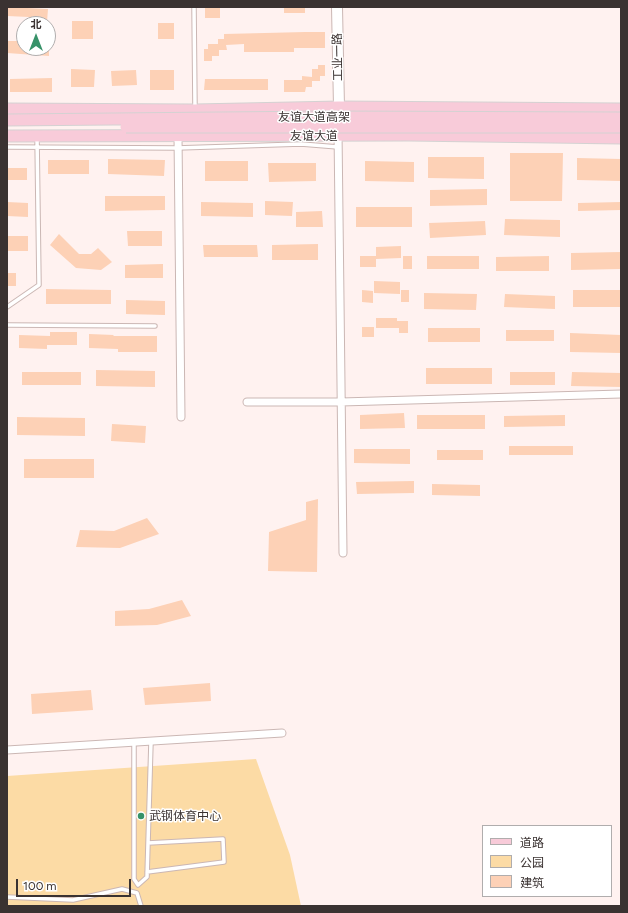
<!DOCTYPE html>
<meta charset="utf-8">
<style>
body{margin:0}
#map{position:relative;width:628px;height:913px;overflow:hidden;background:#fff2f0;font-family:Figtree,"Noto Sans SC",sans-serif}
canvas{display:block}
.frame{position:absolute;inset:0;border:8px solid #3a3231;pointer-events:none}
.legend{position:absolute;left:482px;top:825px;width:130px;height:72px;box-sizing:border-box;background:#fff;border:1px solid #b0adad;margin:0;padding:5px 7px;list-style:none;font-size:12px;color:#3a3231}
.legend li{display:flex;align-items:center;gap:8px;height:20px}
.legend b{width:20px;border:1px solid #b0adad}
.north{position:absolute;left:16px;top:16px;width:40px;height:40px;box-sizing:border-box;background:#fff;border:1px solid #b0adad;border-radius:50%;rotate:0deg;font-size:11px;font-weight:700;line-height:16px;text-align:center;color:#3a3231}
.north::after{content:'';display:block;margin:auto;width:14px;height:18px;background:#379269;clip-path:polygon(50% 0,100% 100%,50% 72%,0 100%)}
.scale{position:absolute;left:16px;top:879px;width:115px;height:18px;box-sizing:border-box;border:2px solid #3a3231;border-top:0;padding-left:5px;font-size:12px;line-height:14px;white-space:nowrap;color:#3a3231;-webkit-text-stroke:3px #fff;paint-order:stroke}
</style>
<div id="map">
<canvas width="628" height="913"></canvas>
<div class="frame"></div>
<ul class="legend">
<li><b style="height:5px;background:#f8cbd9"></b>道路</li>
<li><b style="height:11px;background:#fcdba5"></b>公园</li>
<li><b style="height:11px;background:#fdd1b6"></b>建筑</li>
</ul>
<div class="north">北</div>
<div class="scale">100 m</div>
</div>
<script>
const g = document.querySelector('canvas').getContext('2d');
g.lineJoin = 'round';
function fillPath(path, color) { g.fillStyle = color; g.fill(path, 'evenodd'); }
const poly = rows => new Path2D(rows.map(r => 'M' + r).join(''));
function trace(path, color, width, dash) { g.strokeStyle = color; g.lineWidth = width; g.lineCap = dash ? 'butt' : 'round'; g.setLineDash(dash || []); g.stroke(path); }
function drawText(font, color, halo, rows, align = 'center') {
  g.font = font + ' Figtree,"Noto Sans SC",sans-serif'; g.lineWidth = 3; g.setLineDash([]); g.textBaseline = 'middle'; g.strokeStyle = halo; g.fillStyle = color; for (const [text, x, y, turn = 0] of rows) {
    g.save(); g.translate(x, y); g.rotate((+turn || 0) * Math.PI / 180); g.textAlign = isNaN(turn) ? turn : align; if (halo) g.strokeText(text, 0, 0); g.fillText(text, 0, 0); g.restore();
  }
}
fillPath(poly([
 [256,759,290,855,301,906,7,906,7,776]
]), '#fcdba5');
fillPath(poly([
 [7,7,48,9,47,22,29,21,29,17,7,16],
 [205,7,220,7,220,18,205,18],
 [284,7,305,7,305,13,284,13],
 [72,21,93,21,93,39,72,39],
 [158,23,174,23,174,39,158,39],
 [305,32,325,32,325,48,294,48,294,52,244,52,244,44,226,45,227,50,219,50,219,56,212,56,212,61,204,61,204,49,208,49,208,44,218,44,218,39,224,39,224,34],
 [7,41,23,41,24,48,49,48,49,56,7,53],
 [318,65,325,65,325,76,320,76,320,81,312,81,312,87,306,87,305,92,284,92,284,80,302,80,302,76,312,77,312,69,318,69],
 [71,69,95,70,94,87,71,87],
 [136,70,137,85,112,86,111,71],
 [150,70,174,70,174,90,150,90],
 [52,78,52,92,10,92,10,79],
 [205,79,268,79,268,90,204,90],
 [510,153,563,153,562,201,510,201],
 [428,157,484,157,484,179,428,178],
 [577,158,621,159,621,181,577,180],
 [108,159,165,160,164,176,108,174],
 [48,160,89,160,89,174,48,174],
 [205,161,248,161,248,181,205,181],
 [365,161,414,162,414,182,365,181],
 [268,163,316,163,316,181,269,182],
 [7,168,27,168,27,180,7,180],
 [487,189,487,205,430,206,430,190],
 [105,196,165,196,165,210,105,211],
 [265,201,293,202,292,216,265,215],
 [7,202,28,203,28,217,7,216],
 [201,202,253,203,253,217,201,216],
 [621,202,621,210,578,211,578,203],
 [356,207,412,207,412,227,356,227],
 [322,211,323,227,296,227,296,212],
 [505,219,560,220,560,237,504,235],
 [485,221,486,235,430,238,429,223],
 [127,231,162,231,162,246,128,246],
 [59,234,79,254,91,254,98,248,112,262,101,270,76,268,50,245],
 [7,236,28,236,28,251,7,251],
 [318,244,318,260,272,260,272,245],
 [203,245,257,245,258,257,204,257],
 [401,246,401,258,376,259,376,247],
 [621,252,621,269,571,270,571,253],
 [360,256,376,256,376,267,360,267],
 [403,256,412,256,412,269,403,269],
 [427,256,479,256,479,269,427,269],
 [549,256,549,271,496,271,496,257],
 [163,264,163,278,125,278,125,265],
 [7,273,16,273,16,286,7,286],
 [374,281,400,282,400,294,374,293],
 [46,289,111,290,111,304,46,304],
 [362,290,373,291,373,303,362,302],
 [401,290,409,290,409,302,401,302],
 [573,290,621,290,621,307,573,307],
 [424,293,477,294,476,310,424,309],
 [505,294,555,296,555,309,504,307],
 [126,300,165,301,165,315,126,314],
 [376,318,397,318,397,321,408,321,408,333,399,333,399,328,376,328],
 [362,327,374,327,374,337,362,337],
 [428,328,480,328,480,342,428,342],
 [506,330,554,330,554,341,506,341],
 [50,332,77,332,77,345,47,345,47,349,19,348,19,335,50,336],
 [570,333,621,335,621,353,570,352],
 [89,334,114,335,113,336,157,336,157,352,118,352,118,349,89,348],
 [426,368,492,368,492,384,426,384],
 [96,370,155,371,155,387,96,386],
 [22,372,81,372,81,385,22,385],
 [510,372,555,372,555,385,510,385],
 [572,372,621,373,621,387,571,386],
 [404,413,405,428,360,429,360,415],
 [417,415,485,415,485,429,417,429],
 [565,415,565,426,504,427,504,416],
 [17,417,85,418,85,436,17,435],
 [112,424,146,426,145,443,111,441],
 [509,446,573,446,573,455,509,455],
 [354,449,410,449,410,464,354,463],
 [437,450,483,450,483,460,437,460],
 [24,459,94,459,94,478,24,478],
 [414,481,414,493,357,494,356,482],
 [432,484,480,485,480,496,432,495],
 [318,499,317,572,268,571,269,532,306,520,306,502],
 [147,518,159,534,120,548,76,547,80,530,114,531],
 [182,600,191,616,157,625,115,626,115,611,149,609],
 [210,683,211,701,145,705,143,688],
 [91,690,93,710,32,714,31,694]
]), '#fdd1b6');
const service = poly([
 [194,7,195,108],
 [7,147,177,148,301,144,338,147],
 [7,307,39,285,37,137],
 [7,325,155,326],
 [134,743,134,879,138,885,147,877,151,742],
 [147,872,224,862,223,839,148,843],
 [7,897,73,900,122,889,137,893,141,906]
]);
const minor = poly([
 [338,131,343,553],
 [178,136,181,417],
 [247,402,341,402,621,394],
 [7,750,282,733]
]);
const secondary = poly([
 [337,7,339,107]
]);
const primary = poly([
 [7,109,195,110,339,107,621,109],
 [7,136,409,135,621,138]
]);
trace(service, '#cbb7b4', 5.5);
trace(minor, '#cbb7b4', 9);
trace(secondary, '#cbb7b4', 12);
trace(primary, '#d4d2d2', 13);
trace(service, '#fff', 3.5);
trace(minor, '#fff', 7);
trace(secondary, '#fff', 10);
trace(primary, '#f8cbd9', 11);
const primaryBridge = poly([
 [7,120,327,117,621,118],
 [126,127,621,127]
]);
trace(primaryBridge, '#d4d2d2', 13, []);
trace(primaryBridge, '#f8cbd9', 11);
for (const [x, y, r, color] of [
 [141,816,4,"#379269"]
]) { const dot = new Path2D(); dot.arc(x, y, r, 0, 2 * Math.PI); g.fillStyle = color; g.fill(dot); trace(dot, '#fff', 1.5); }
drawText('12px', '#3a3231', '#fff', [
 ["工业一路",338,57,-91],
 ["友谊大道高架",314,117],
 ["友谊大道",314,136]
]);
drawText('12px', '#3a3231', '#fff', [
 ["武钢体育中心",149,816]
], 'left');
</script>
